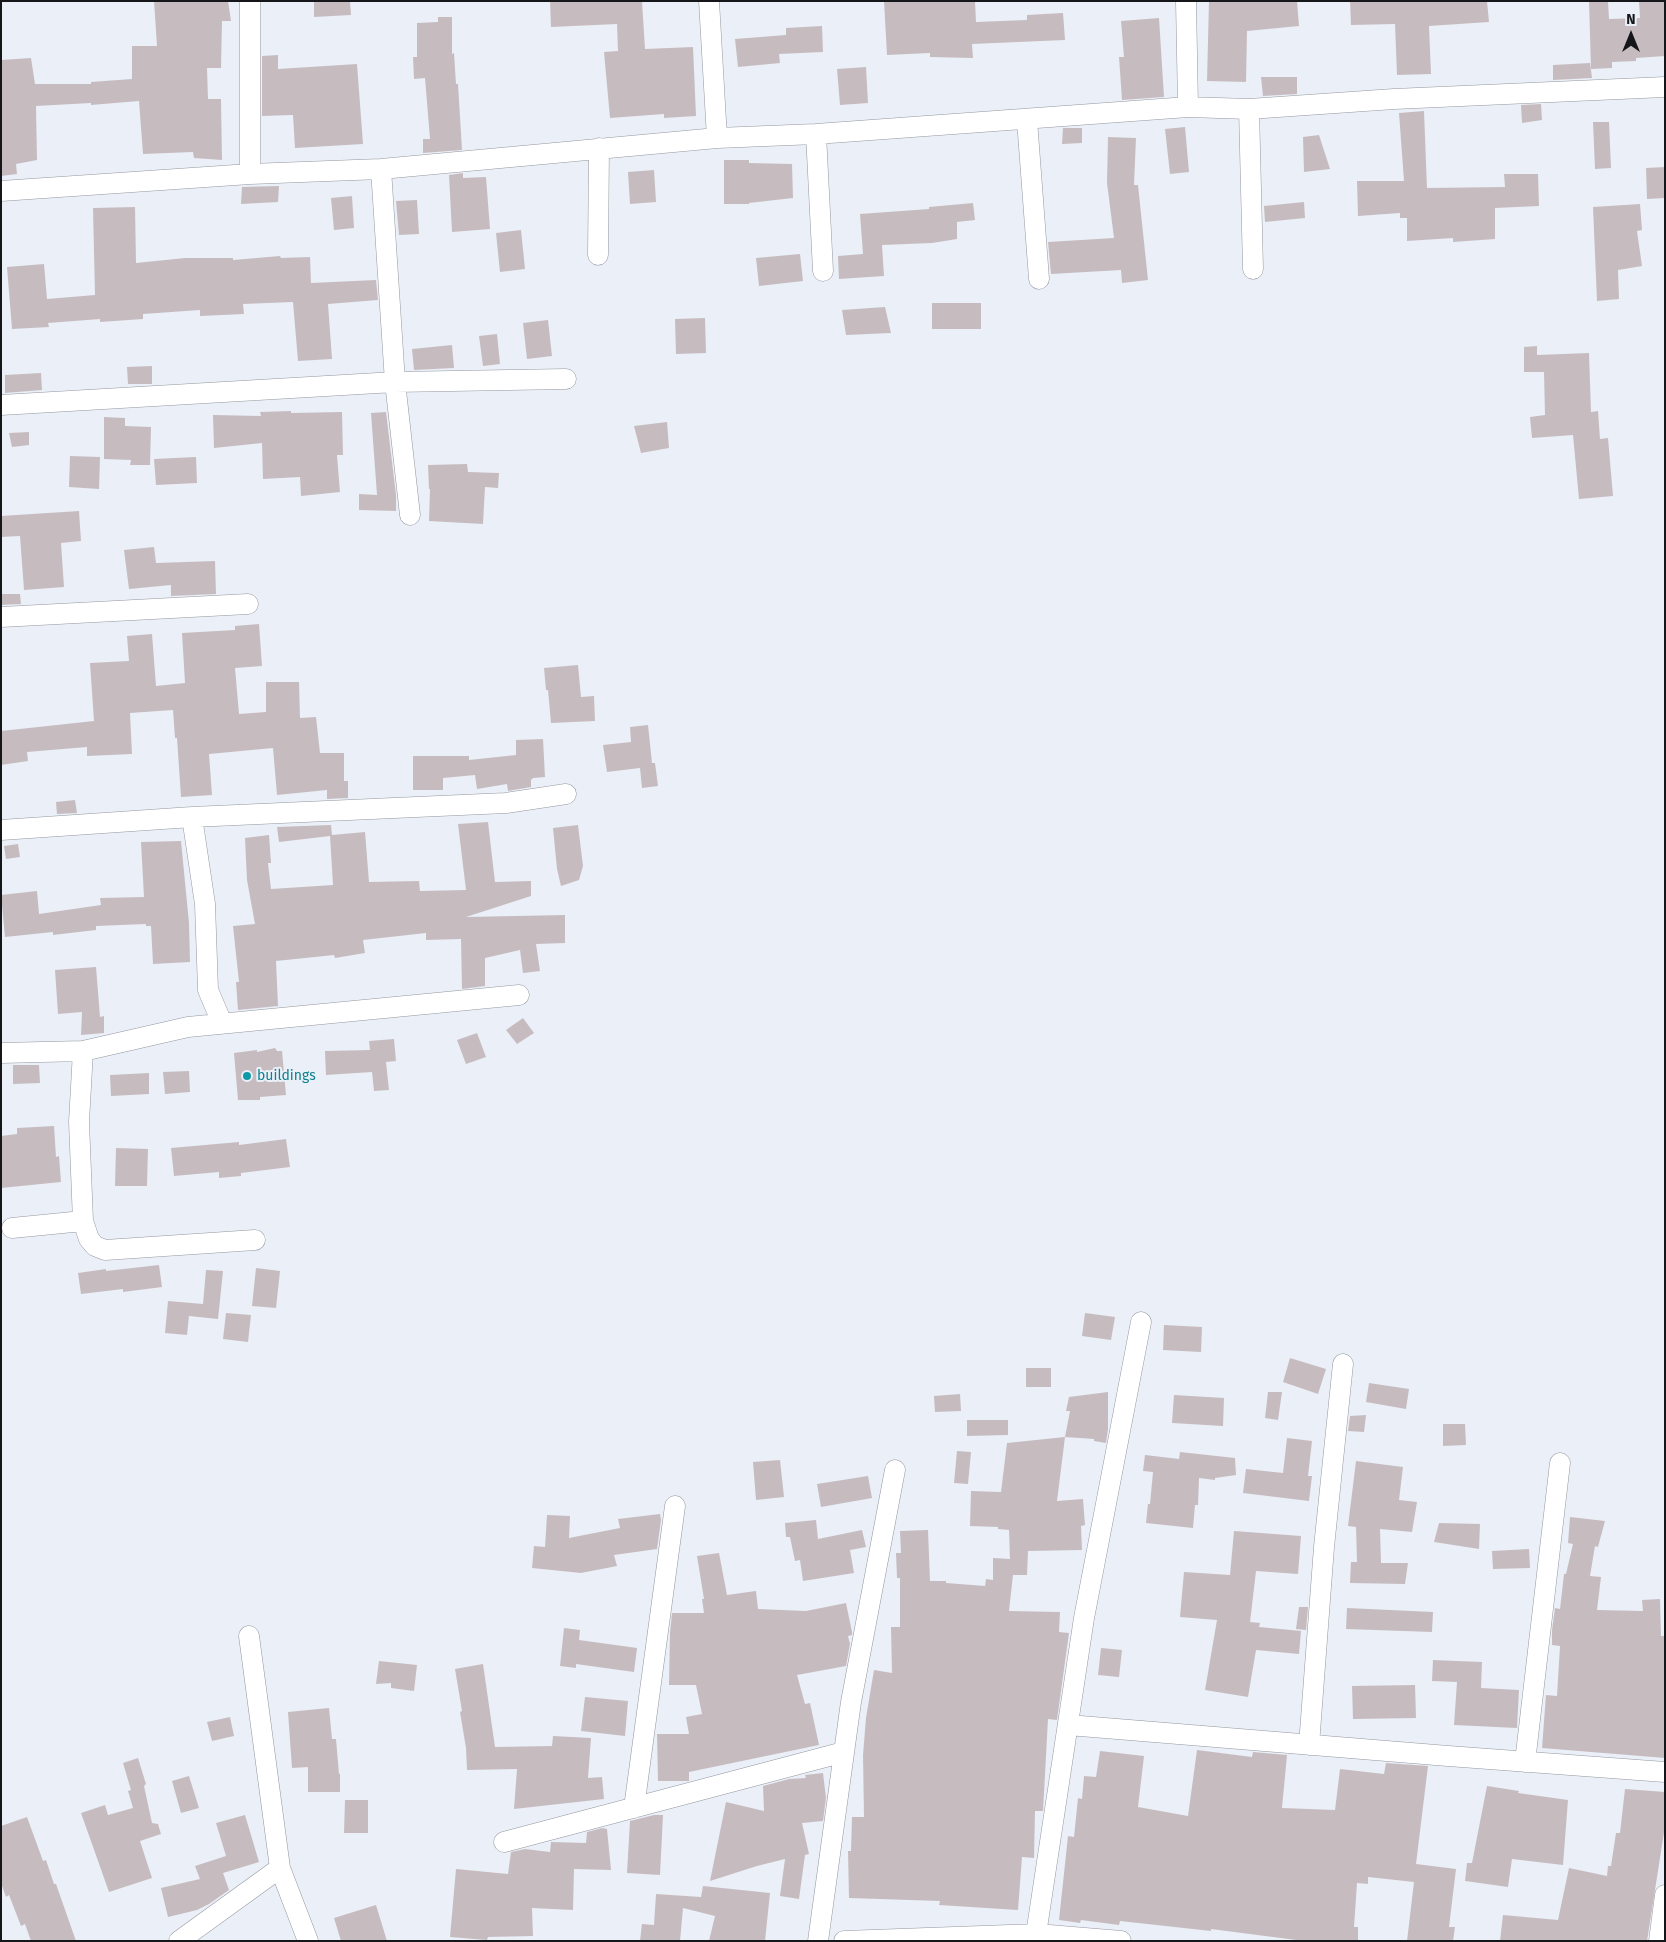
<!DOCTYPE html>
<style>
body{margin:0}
#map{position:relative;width:1666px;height:1942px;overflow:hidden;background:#ebeff8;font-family:"Fira Sans",sans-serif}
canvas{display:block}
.frame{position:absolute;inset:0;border:2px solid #141619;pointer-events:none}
.north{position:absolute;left:1606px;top:10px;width:50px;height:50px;-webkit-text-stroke:4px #ebeff8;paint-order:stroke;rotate:0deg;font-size:14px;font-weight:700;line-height:20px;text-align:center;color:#141619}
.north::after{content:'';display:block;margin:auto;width:18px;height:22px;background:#141619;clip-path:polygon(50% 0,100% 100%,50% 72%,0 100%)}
</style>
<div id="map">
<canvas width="1666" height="1942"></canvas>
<div class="frame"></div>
<div class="north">N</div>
</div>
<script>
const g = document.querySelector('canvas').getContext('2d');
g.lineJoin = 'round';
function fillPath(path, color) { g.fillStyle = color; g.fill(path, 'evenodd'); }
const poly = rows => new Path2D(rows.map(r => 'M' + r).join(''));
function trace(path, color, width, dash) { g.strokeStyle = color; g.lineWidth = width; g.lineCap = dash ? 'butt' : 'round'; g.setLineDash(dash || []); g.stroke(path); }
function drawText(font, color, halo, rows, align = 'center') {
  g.font = font + ' "Fira Sans",sans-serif'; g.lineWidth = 4; g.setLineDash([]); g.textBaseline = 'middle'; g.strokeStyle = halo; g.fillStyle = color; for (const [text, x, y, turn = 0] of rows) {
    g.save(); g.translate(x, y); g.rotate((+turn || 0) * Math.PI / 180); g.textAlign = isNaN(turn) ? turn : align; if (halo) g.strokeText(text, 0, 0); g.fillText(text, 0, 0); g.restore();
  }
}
fillPath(poly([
 [154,1,228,1,231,21,222,21,221,68,207,68,208,99,221,99,222,160,194,158,193,152,143,154,139,101,91,105,91,103,36,106,37,160,16,164,17,174,1,176,1,60,31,58,35,84,91,84,91,82,132,79,132,46,157,46],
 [314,1,350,1,351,15,314,17],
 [550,1,642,1,645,49,693,47,696,116,664,118,664,114,610,118,604,52,618,51,617,24,551,27],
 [884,1,975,1,976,22,1027,20,1027,15,1063,13,1065,40,972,44,973,58,930,57,930,53,887,55],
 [1209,1,1297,1,1299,26,1247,31,1246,82,1207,81],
 [1350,1,1487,1,1489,22,1429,26,1431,74,1397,75,1395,24,1351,25],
 [1589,1,1608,1,1609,19,1640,18,1639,1,1665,1,1665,56,1636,58,1636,61,1612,62,1612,68,1591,69],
 [438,17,452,17,452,54,454,53,456,84,458,84,462,150,423,153,423,139,430,139,425,78,414,79,413,57,417,57,417,23,438,22],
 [1159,18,1164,97,1122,100,1119,57,1124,57,1121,21],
 [822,26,823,52,779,54,780,63,738,67,735,39,786,35,786,28],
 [278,55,278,69,357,64,363,144,295,148,293,115,262,116,262,56],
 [1590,63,1592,78,1553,80,1553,65],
 [866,67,868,103,840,105,837,69],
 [1261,77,1297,77,1297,94,1263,96],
 [1541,104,1542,120,1522,123,1521,105],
 [1424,111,1427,188,1505,187,1504,174,1538,174,1539,206,1495,208,1495,239,1453,242,1453,238,1407,241,1407,218,1400,218,1400,213,1358,216,1357,181,1404,181,1399,113],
 [1593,122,1609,122,1611,168,1595,169],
 [1185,127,1189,172,1170,174,1165,129],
 [1063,128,1082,128,1082,143,1062,144],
 [1319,135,1330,169,1304,172,1303,137],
 [1108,137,1136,138,1134,185,1138,185,1148,280,1122,283,1121,270,1051,274,1048,242,1114,238,1107,183],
 [724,160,749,160,749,163,792,164,793,198,749,203,749,204,724,204],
 [1665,167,1665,198,1647,199,1646,168],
 [654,170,656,202,630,204,628,172],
 [463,173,463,178,486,177,490,229,452,232,449,175],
 [279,186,278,202,241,204,242,187],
 [352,196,354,228,334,230,331,198],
 [417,200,419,234,399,235,396,201],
 [1304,202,1305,218,1265,222,1264,206],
 [973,203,975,220,957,222,957,239,932,243,882,245,884,276,839,279,838,256,863,254,860,214,929,209,929,207],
 [1640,204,1642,230,1637,231,1642,266,1618,270,1619,299,1597,301,1593,207],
 [135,207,136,263,185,258,233,258,233,260,280,256,281,258,310,257,311,283,376,280,378,300,328,304,332,359,298,361,293,302,243,304,244,314,200,316,200,310,143,314,143,319,100,322,100,319,48,323,49,327,12,329,7,267,44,264,47,299,95,295,93,208],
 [521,230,525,269,500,272,496,233],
 [800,254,803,281,759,286,756,258],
 [932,303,981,303,981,329,932,329],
 [885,307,891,333,846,335,842,310],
 [705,318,706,353,676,354,675,319],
 [548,320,552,356,527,359,523,323],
 [497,334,500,364,483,366,479,336],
 [452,345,454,368,414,370,412,349],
 [1537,346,1537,355,1589,353,1591,412,1598,411,1600,439,1608,438,1613,496,1579,499,1573,435,1532,438,1530,417,1545,415,1544,372,1524,372,1524,347],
 [152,366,152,384,128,384,127,367],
 [41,373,42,390,5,393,5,375],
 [291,411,291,413,342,412,343,455,337,455,340,492,301,496,300,477,263,479,262,443,214,448,213,415,261,416,260,412],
 [386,412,396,495,396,511,359,510,359,494,377,495,371,413],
 [104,417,125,418,125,426,151,427,150,465,130,465,131,460,104,459],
 [667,422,669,448,641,453,634,426],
 [29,432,29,445,12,447,9,433],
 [70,456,100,457,99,489,69,487],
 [196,457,197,483,156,485,154,459],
 [467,464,468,472,499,473,498,488,485,487,483,524,429,521,430,489,429,489,428,465],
 [79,511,81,541,61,543,64,587,24,590,20,536,1,537,1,516],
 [154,547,156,563,215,561,216,594,171,596,171,585,129,589,124,550],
 [1,594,20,594,21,604,1,605],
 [259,624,262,666,235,668,239,714,266,712,266,682,299,682,300,718,316,717,320,753,344,753,344,781,348,781,348,798,327,799,327,790,277,795,273,748,209,754,212,795,181,797,177,738,175,738,173,710,130,713,132,754,87,756,87,747,27,752,28,761,1,765,1,731,94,721,90,663,129,661,127,636,152,634,156,686,185,683,182,633,235,630,235,626],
 [578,665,581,697,594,696,595,721,551,723,548,690,546,690,544,668],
 [648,725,652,763,655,763,658,786,642,788,640,768,607,772,603,745,631,742,630,727],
 [543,739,545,777,533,778,531,780,531,787,508,791,507,784,477,789,475,775,443,778,443,790,413,790,413,756,469,756,469,760,516,755,516,740],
 [75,800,77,813,57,814,56,802],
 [488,822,495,882,531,881,531,896,466,917,565,915,565,943,536,944,540,971,523,973,520,950,485,958,485,986,462,989,461,939,426,940,426,933,363,940,365,953,335,958,334,955,276,961,278,1006,238,1010,236,982,239,982,233,926,255,924,247,880,245,838,269,835,271,863,268,863,271,889,333,885,330,836,279,842,277,827,331,825,332,835,365,832,369,882,419,881,420,891,466,890,458,824],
 [578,825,583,866,579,880,561,886,557,869,553,828],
 [181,841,189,923,190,962,153,964,151,926,146,926,146,924,96,926,96,930,53,935,53,932,5,937,1,895,37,891,39,914,101,905,100,898,144,897,141,842],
 [18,844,20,857,6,859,4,846],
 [96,967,100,1017,104,1016,104,1033,81,1035,82,1012,58,1014,55,970],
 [523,1018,534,1033,517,1044,506,1030],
 [477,1033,486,1057,466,1064,457,1040],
 [394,1039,396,1061,386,1062,389,1090,374,1091,372,1072,326,1075,325,1051,370,1050,369,1041],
 [275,1048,277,1051,282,1051,286,1095,260,1097,260,1100,238,1100,234,1053,257,1050,257,1052],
 [13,1065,39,1065,40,1083,13,1084],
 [189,1071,190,1092,165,1094,163,1072],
 [149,1073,149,1094,111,1096,110,1075],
 [54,1126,56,1157,59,1156,61,1182,1,1188,1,1136,17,1134,17,1128],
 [286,1139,290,1167,241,1173,241,1176,219,1178,219,1172,174,1176,171,1148,239,1142,239,1145],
 [116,1148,148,1149,147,1186,115,1186],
 [159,1265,162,1287,123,1292,123,1289,81,1294,78,1273,106,1269,106,1271],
 [256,1268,280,1271,276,1308,252,1306],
 [206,1270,223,1271,218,1319,189,1316,187,1335,165,1333,168,1301,203,1304],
 [226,1313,251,1315,248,1342,223,1339],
 [1085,1313,1115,1317,1111,1340,1082,1336],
 [1164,1325,1202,1327,1201,1352,1163,1350],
 [1290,1358,1326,1369,1318,1394,1283,1382],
 [1026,1368,1051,1368,1051,1387,1026,1387],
 [1369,1383,1409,1389,1406,1409,1366,1402],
 [1108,1392,1108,1429,1106,1443,1094,1441,1094,1439,1065,1437,1070,1411,1066,1411,1069,1397],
 [1268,1392,1282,1392,1278,1420,1265,1418],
 [960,1394,961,1411,935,1412,934,1396],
 [1174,1395,1224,1398,1223,1426,1172,1423],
 [1366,1415,1364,1432,1348,1431,1350,1416],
 [967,1420,1008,1420,1008,1435,967,1436],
 [1443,1424,1465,1424,1466,1445,1443,1446],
 [1065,1437,1057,1501,1083,1499,1085,1525,1081,1526,1082,1550,1028,1551,1027,1575,1013,1575,1009,1611,1060,1612,1059,1632,1069,1633,1057,1720,1048,1719,1043,1811,1035,1811,1034,1858,1022,1857,1018,1910,939,1905,940,1901,849,1898,848,1851,851,1851,852,1817,864,1817,863,1755,866,1718,874,1670,892,1673,891,1627,900,1627,900,1578,897,1578,896,1553,901,1553,900,1531,928,1530,930,1581,946,1581,946,1583,985,1586,986,1579,993,1580,993,1558,1010,1559,1009,1530,998,1529,998,1527,970,1526,971,1491,1001,1492,1007,1443],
 [1287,1438,1312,1441,1308,1476,1312,1476,1309,1501,1243,1493,1246,1469,1283,1473],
 [957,1451,971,1452,968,1484,954,1483],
 [1180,1452,1235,1458,1236,1475,1215,1478,1215,1480,1199,1478,1198,1505,1195,1505,1193,1528,1146,1523,1148,1504,1150,1504,1153,1472,1143,1471,1145,1455,1179,1459],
 [780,1460,784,1497,756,1500,753,1462],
 [1356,1461,1403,1467,1399,1500,1417,1502,1412,1532,1380,1529,1381,1563,1408,1563,1405,1584,1350,1583,1351,1562,1357,1562,1356,1527,1348,1526],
 [868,1476,872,1498,821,1507,817,1484],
 [660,1514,661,1520,657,1549,614,1555,617,1566,581,1573,532,1568,534,1546,545,1547,547,1515,570,1516,569,1538,620,1528,618,1519],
 [1570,1517,1605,1521,1598,1547,1595,1546,1590,1576,1601,1577,1597,1610,1643,1611,1642,1600,1660,1599,1661,1636,1665,1636,1665,1758,1542,1748,1546,1695,1557,1696,1560,1646,1552,1645,1552,1630,1555,1608,1560,1609,1564,1574,1566,1574,1573,1544,1568,1543],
 [816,1520,818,1539,862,1530,866,1547,850,1550,854,1573,803,1581,800,1560,795,1561,790,1537,786,1537,785,1523],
 [1439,1523,1480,1524,1479,1549,1434,1542],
 [1234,1531,1301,1536,1298,1574,1256,1571,1250,1622,1260,1623,1259,1627,1301,1631,1299,1654,1256,1650,1248,1697,1205,1690,1217,1620,1180,1617,1184,1572,1230,1575],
 [1529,1549,1530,1568,1493,1569,1492,1551],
 [719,1553,727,1595,756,1591,758,1609,806,1611,846,1603,852,1632,852,1635,848,1636,850,1644,846,1666,797,1675,805,1704,810,1703,819,1745,689,1772,689,1781,658,1781,657,1734,689,1734,686,1717,702,1714,696,1685,669,1685,670,1633,672,1613,704,1613,702,1599,704,1599,697,1556],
 [1299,1607,1308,1607,1306,1630,1296,1629],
 [1347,1608,1433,1612,1432,1632,1346,1629],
 [564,1628,580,1630,579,1640,637,1648,634,1672,576,1664,576,1668,560,1666],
 [1101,1648,1122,1650,1119,1677,1098,1675],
 [1433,1660,1482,1662,1481,1688,1519,1690,1517,1728,1454,1725,1457,1682,1432,1681],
 [379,1661,417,1665,414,1691,391,1688,391,1683,376,1684],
 [483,1664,495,1747,552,1746,553,1736,591,1738,588,1778,602,1777,604,1799,514,1809,517,1769,467,1770,466,1748,460,1712,462,1711,455,1669],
 [1415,1685,1416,1718,1353,1719,1352,1686],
 [585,1697,628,1701,625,1736,581,1731],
 [329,1708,332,1739,336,1739,339,1774,340,1774,340,1792,308,1792,308,1767,292,1768,288,1712],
 [230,1717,234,1736,212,1741,207,1722],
 [1197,1750,1252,1757,1253,1752,1287,1755,1282,1808,1335,1810,1340,1769,1384,1774,1386,1763,1428,1766,1416,1864,1456,1869,1449,1927,1455,1927,1453,1941,1407,1941,1414,1882,1368,1877,1368,1884,1357,1883,1354,1927,1358,1927,1358,1941,1304,1941,1211,1929,1211,1931,1120,1921,1119,1925,1081,1920,1080,1923,1059,1920,1068,1836,1074,1837,1078,1798,1082,1799,1084,1776,1096,1777,1100,1751,1144,1756,1138,1807,1188,1816],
 [138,1758,146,1784,144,1786,152,1823,158,1824,161,1834,140,1841,152,1878,109,1892,81,1813,105,1805,108,1815,133,1808,128,1791,131,1790,123,1763],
 [823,1773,826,1798,823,1821,802,1823,809,1854,805,1855,799,1899,780,1896,785,1859,757,1866,710,1881,726,1802,764,1811,763,1786,789,1779,806,1778,805,1775],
 [189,1776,199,1808,181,1813,172,1781],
 [1487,1786,1519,1791,1518,1793,1568,1800,1563,1865,1512,1859,1508,1887,1465,1881,1467,1863,1472,1863],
 [1625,1789,1665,1792,1665,1826,1647,1941,1500,1941,1503,1915,1558,1920,1569,1868,1607,1876,1608,1866,1611,1866,1616,1833,1620,1833],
 [345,1800,368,1800,368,1833,344,1833],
 [245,1815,259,1862,223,1873,229,1890,209,1904,197,1910,168,1917,161,1888,200,1879,195,1866,226,1856,216,1823],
 [654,1815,663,1815,660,1875,627,1873,630,1821],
 [27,1817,43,1861,46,1860,54,1884,56,1884,76,1941,31,1941,25,1924,21,1926,9,1895,6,1897,1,1883,1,1826],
 [602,1828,607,1829,611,1870,574,1869,573,1910,532,1908,533,1936,488,1937,487,1940,450,1937,456,1869,508,1874,511,1852,525,1849,550,1852,551,1842,586,1843,587,1832],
 [703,1886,770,1893,765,1941,709,1941,715,1916,683,1908,680,1941,640,1941,642,1924,654,1925,656,1894,701,1897],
 [376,1905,387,1941,341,1941,334,1918]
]), '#c6bcc0');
const minor = poly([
 [250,1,250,174],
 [709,1,717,138],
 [1186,1,1188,107],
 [1249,109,1253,269],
 [1027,120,1039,279],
 [816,134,823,271],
 [381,169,395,382,410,515],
 [1,191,250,174,381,169,717,138,816,134,1188,107,1249,109,1394,99,1665,87],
 [598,255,599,148],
 [1,405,395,382,566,379],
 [1,617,248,604],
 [192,817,205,904,208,990,222,1023],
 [1,830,192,817,506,803,566,794],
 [1,1053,83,1051],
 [12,1228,83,1221],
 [255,1240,105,1250,95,1246,89,1239,83,1221,79,1122,83,1051,188,1027,519,995],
 [249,1636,280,1868,308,1941],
 [1068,1725,1448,1756,1665,1772],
 [1309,1745,1324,1547,1343,1364],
 [1525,1762,1560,1463],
 [634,1808,675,1506],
 [504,1842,844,1752],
 [179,1941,280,1868],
 [818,1941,851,1702,895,1470],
 [844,1941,1037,1934,1121,1941],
 [1035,1941,1084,1618,1141,1322],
 [1659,1941,1665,1895]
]);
trace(minor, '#93979f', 21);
trace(minor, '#fff', 20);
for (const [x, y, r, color] of [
 [247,1076,5,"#0f9aa8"]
]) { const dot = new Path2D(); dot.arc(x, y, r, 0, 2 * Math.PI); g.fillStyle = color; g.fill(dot); trace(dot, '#ebeff8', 2); }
drawText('14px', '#0d838f', '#ebeff8', [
 ["buildings",257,1076]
], 'left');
</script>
